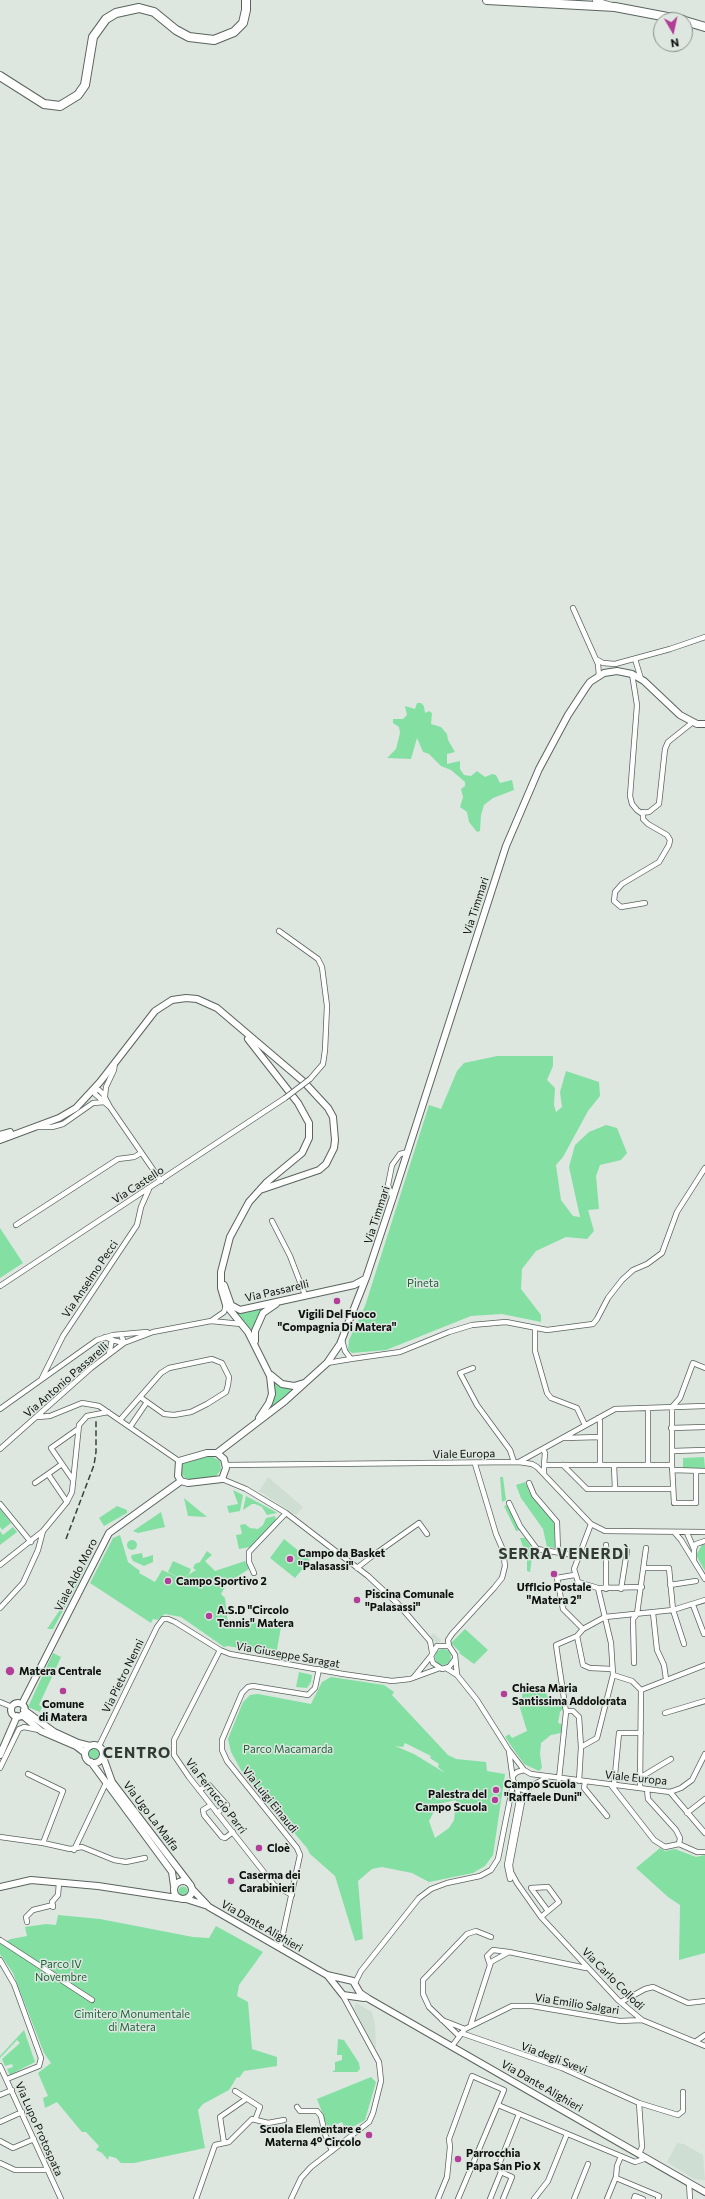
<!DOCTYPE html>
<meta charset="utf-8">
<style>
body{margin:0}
#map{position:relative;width:705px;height:2199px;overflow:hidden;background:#dde7e0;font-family:Commissioner,sans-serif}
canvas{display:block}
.north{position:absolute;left:653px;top:12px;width:40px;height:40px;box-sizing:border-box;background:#dde7e0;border:1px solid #8a918c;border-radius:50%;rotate:171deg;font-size:11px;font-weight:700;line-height:16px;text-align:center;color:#0d100e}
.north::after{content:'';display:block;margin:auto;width:14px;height:18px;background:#b23e98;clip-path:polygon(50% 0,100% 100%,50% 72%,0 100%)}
</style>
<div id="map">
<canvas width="705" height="2199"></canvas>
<div class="north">N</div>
</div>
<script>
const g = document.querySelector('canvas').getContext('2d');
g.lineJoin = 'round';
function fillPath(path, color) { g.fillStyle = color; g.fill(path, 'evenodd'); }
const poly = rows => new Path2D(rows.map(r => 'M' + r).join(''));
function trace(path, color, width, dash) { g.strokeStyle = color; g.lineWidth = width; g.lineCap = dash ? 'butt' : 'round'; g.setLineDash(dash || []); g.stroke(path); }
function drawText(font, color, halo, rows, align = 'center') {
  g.font = font + ' Commissioner,sans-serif'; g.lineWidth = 3; g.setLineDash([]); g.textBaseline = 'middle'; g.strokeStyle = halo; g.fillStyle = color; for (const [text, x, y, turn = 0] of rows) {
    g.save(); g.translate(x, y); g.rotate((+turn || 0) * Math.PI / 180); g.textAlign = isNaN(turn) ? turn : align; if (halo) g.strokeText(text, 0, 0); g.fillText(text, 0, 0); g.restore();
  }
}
fillPath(poly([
 [268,1477,303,1507,296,1515,259,1491],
 [433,1633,441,1640,437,1645,430,1637],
 [356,2003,372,2012,375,2024,376,2049,354,2009],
 [677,2143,684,2144,703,2155,705,2180,694,2179,667,2162]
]), '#ceded2');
fillPath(poly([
 [417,703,421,703,424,706,425,713,429,711,432,713,431,724,441,727,447,734,448,740,455,752,447,754,447,764,460,761,460,769,464,775,471,776,477,771,485,777,492,774,496,775,500,783,512,780,514,790,493,798,484,805,481,815,480,831,477,832,469,822,467,812,460,807,463,797,461,789,465,786,465,782,451,770,441,766,429,754,423,752,417,738,411,759,387,758,396,749,400,733,399,727,393,723,393,719,403,719,407,715,405,706,415,709],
 [497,1056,553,1056,553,1066,547,1080,555,1088,554,1105,556,1112,562,1107,560,1092,566,1071,599,1082,600,1096,588,1111,563,1157,556,1165,561,1200,573,1216,580,1217,569,1167,575,1145,589,1132,606,1125,617,1128,627,1153,621,1160,600,1165,596,1176,599,1209,588,1210,594,1231,587,1239,566,1237,536,1251,522,1269,521,1289,541,1315,541,1322,502,1314,471,1316,386,1350,352,1353,348,1350,349,1340,365,1306,429,1105,441,1109,457,1071,464,1063],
 [0,1228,23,1263,0,1278],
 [265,1307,256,1319,252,1334,245,1322,234,1311,245,1313],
 [274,1382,281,1387,296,1388,267,1411,274,1396],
 [211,1456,220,1461,221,1470,216,1476,191,1480,186,1479,181,1473,183,1462],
 [704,1457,705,1468,683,1469,683,1458],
 [500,1477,503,1477,506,1500,502,1502],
 [525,1482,530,1494,554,1522,555,1548,547,1547,543,1529,521,1498,516,1485],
 [233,1490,243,1495,240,1511,229,1513,227,1506,238,1504],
 [246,1496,274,1511,277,1513,267,1515,262,1507,255,1504,252,1504,243,1510],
 [184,1498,207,1517,188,1516],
 [508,1505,514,1520,520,1530,516,1531,504,1506],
 [117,1506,127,1510,127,1513,104,1526,99,1518],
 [0,1509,11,1523,2,1530,0,1527],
 [161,1512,165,1527,138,1533,133,1531],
 [275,1516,276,1520,250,1547,239,1549,236,1535,242,1534,240,1525,245,1524,250,1528,258,1529,263,1525,266,1518],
 [13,1527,17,1532,0,1545,0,1531,3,1535],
 [120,1535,128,1562,140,1571,139,1573,155,1582,162,1570,182,1579,196,1570,193,1568,195,1564,200,1562,207,1551,212,1555,205,1561,215,1571,245,1561,249,1569,227,1583,221,1594,225,1598,228,1625,252,1622,281,1627,276,1655,228,1646,224,1647,181,1617,165,1614,157,1620,153,1619,151,1623,90,1583,113,1538],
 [520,1538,525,1538,533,1550,530,1572,527,1571,527,1559],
 [284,1539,310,1560,295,1578,270,1558],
 '127 1545a5 5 0 1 1 10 0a5 5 0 1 1-10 0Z',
 [97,1543,78,1583,53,1629,47,1629,72,1592],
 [702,1545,705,1545,705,1571,696,1555],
 [142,1553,143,1558,153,1555,153,1562,144,1566,133,1561,131,1557,132,1555],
 [173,1561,191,1569,189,1574,182,1579,168,1572],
 [465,1629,488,1650,474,1664,459,1653,460,1652,451,1643],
 '435 1657a8 8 0 1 1 16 0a8 8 0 1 1-16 0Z',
 [53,1653,61,1657,39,1705,42,1707,40,1712,28,1707],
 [299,1672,312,1675,311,1682,307,1688,296,1687],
 [331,1677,384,1685,394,1692,392,1695,448,1755,456,1759,486,1762,487,1771,505,1774,493,1855,485,1866,473,1873,429,1882,412,1873,382,1867,372,1869,358,1881,363,1939,355,1941,335,1876,310,1854,307,1848,241,1770,231,1752,228,1739,243,1702,250,1695,258,1694,311,1704,322,1682],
 [405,1743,431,1756,430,1758,439,1764,438,1767,445,1773,414,1754,395,1746,403,1747],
 [456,1800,454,1820,449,1828,435,1838,429,1821,438,1804],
 [544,1688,552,1707,563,1704,564,1707,560,1712,558,1723,562,1724,561,1733,551,1735,541,1743,540,1754,542,1768,539,1771,524,1764,505,1737,509,1734,512,1738,527,1731,520,1708,523,1691],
 '89 1754a5 5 0 1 1 10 0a5 5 0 1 1-10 0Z',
 [660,1848,665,1851,675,1849,696,1857,705,1855,705,1953,679,1960,680,1905,668,1897,636,1868],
 '178.5 1891a4.5 4.5 0 1 1 9 0a4.5 4.5 0 1 1-9 0Z',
 [58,1915,100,1919,193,1937,209,1938,216,1926,263,1952,239,1985,237,1996,248,2002,252,2049,277,2057,277,2066,244,2071,239,2078,237,2077,229,2090,203,2104,198,2110,205,2148,134,2163,121,2163,116,2158,109,2156,108,2160,102,2153,96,2150,99,2146,86,2132,82,2132,76,2125,57,2102,45,2108,43,2098,48,2096,38,2073,51,2063,44,2053,13,1973,0,1954,0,1944,11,1939,27,1936,25,1927,46,1924,56,1925],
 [24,2030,35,2062,10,2075,7,2069,13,2067,12,2064,5,2066,2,2059,20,2043,17,2040,0,2058,0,2056],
 [338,2039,344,2040,359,2063,360,2069,357,2072,332,2072,335,2070,335,2062,342,2060,342,2055,337,2055],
 [371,2077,376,2082,365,2120,346,2131,342,2122,328,2128,317,2099]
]), '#84dfa3');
const street = poly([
 [595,0,611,5],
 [573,608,598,664,599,676],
 [596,659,603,663,615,664,670,649,705,637],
 [635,659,641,679],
 [632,674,637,705,630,796,632,804,637,810,641,813,649,812,659,804,665,749,668,742,693,722],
 [643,812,643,819,648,824,667,835,670,840,669,845,659,862,622,884,615,892,614,901,621,907,645,903],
 [279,931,318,959,322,967,327,1006,325,1050,323,1064,310,1079],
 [105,1096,106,1087,114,1070,115,1062],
 [110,1107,95,1094,94,1090,99,1090,103,1094,110,1107,161,1181],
 [37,1127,52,1127,63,1124,93,1103,105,1102],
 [393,1199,388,1185,392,1165,400,1154,408,1152],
 [272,1221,290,1256,305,1295],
 [16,1225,118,1159,134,1157,141,1153],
 [0,1286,285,1098],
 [211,1321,224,1312,226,1305],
 [535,1328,535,1351,547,1393,551,1398,577,1408,585,1425],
 [105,1337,112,1340,109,1354],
 [112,1340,124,1343,121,1334],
 [212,1359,222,1363,229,1377,228,1385,226,1392,207,1404,191,1412,174,1415,164,1414,140,1397,161,1373,169,1368,212,1359],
 [351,1359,400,1352,449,1332,472,1325,506,1322,547,1330,593,1324,597,1319,608,1298,622,1280,633,1270,647,1264,662,1253,677,1212,705,1168],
 [327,1363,351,1359,345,1351,342,1340],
 [473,1368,460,1373,477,1405,510,1450,514,1462],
 [42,1378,63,1336,137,1225,141,1207,149,1189],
 [648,1408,648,1465],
 [0,1409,97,1340,113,1335,147,1332],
 [37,1417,50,1416,82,1403,99,1406,179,1461],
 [598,1418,600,1421,600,1465],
 [120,1420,140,1397],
 [130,1427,147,1402],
 [671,1428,705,1427],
 [564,1438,600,1437],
 [0,1449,91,1368,124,1343,153,1332,211,1321,241,1324],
 [543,1449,545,1453,544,1465],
 [672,1451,705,1450],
 [519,1462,615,1409,705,1406],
 [62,1464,51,1448,78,1429],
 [226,1465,519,1462,532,1464,537,1467,591,1524,605,1531,705,1532],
 [563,1465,587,1489,673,1489],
 [614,1465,615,1489],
 [672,1470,705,1471],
 [696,1471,696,1503,674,1503,672,1465,672,1407,680,1398,693,1363,705,1368],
 [544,1473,544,1465,672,1465],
 [222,1479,246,1489,286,1513,368,1576,398,1604,430,1641,432,1652],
 [35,1483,48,1474],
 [529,1483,534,1495,557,1522,558,1552],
 [67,1502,48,1474,62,1464,73,1480],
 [509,1503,520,1526,537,1549,579,1556],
 [0,1504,31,1542],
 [591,1524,574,1569,578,1582,598,1588,642,1587],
 [675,1533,681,1540,705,1579],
 [687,1533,694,1549,694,1560],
 [694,1549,696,1544,705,1541],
 [0,1565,43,1531,67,1502,72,1492,79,1425,87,1416,108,1412],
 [357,1568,371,1557,419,1523,427,1534],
 [644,1568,669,1568,673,1610,684,1644],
 [254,1573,249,1562,249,1552,286,1513],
 [574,1575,557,1578,563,1609,583,1629,577,1636],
 [670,1585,696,1581],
 [598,1588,611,1643,613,1675,632,1681,641,1690],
 [606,1589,606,1545],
 [621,1589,627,1551],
 [693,1605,704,1634],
 [0,1608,23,1583,38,1550,43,1531],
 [653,1613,657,1650,664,1665,666,1679],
 [583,1629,605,1617,673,1610,705,1600],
 [577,1636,583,1665,590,1668,612,1669],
 [449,1646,448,1640,452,1634,494,1588,502,1578,505,1566,503,1550,496,1534,475,1464],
 [220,1650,174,1740,174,1755,189,1777,274,1885,292,1895],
 [455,1659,449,1667,442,1669,433,1663,431,1656,437,1646,449,1646,455,1655,457,1675],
 [634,1663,633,1619,637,1614,646,1548],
 [446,1668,457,1675,477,1700,508,1749,524,1770,531,1774,670,1792,681,1788,692,1780,705,1754],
 [414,1677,431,1656],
 [641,1690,705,1665],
 [0,1702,12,1707],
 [566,1711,573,1711,579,1717,581,1747,579,1781],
 [665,1713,705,1701],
 [99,1746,157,1627,163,1619,168,1619,175,1622,220,1650,230,1654,343,1674,392,1681,410,1679,440,1668],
 [581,1747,597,1738,613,1675],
 [509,1751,513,1780,517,1788,524,1790,546,1778],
 [0,1768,19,1729,24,1727,39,1730],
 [28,1774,63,1791,43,1843],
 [513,1776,517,1772,524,1770],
 [641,1777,671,1759],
 [559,1779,566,1712,556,1645,577,1636],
 [585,1782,584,1788,607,1816],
 [611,1785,654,1840,665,1847,679,1844],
 [614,1785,619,1733,641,1733],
 [528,1788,522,1802,510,1865,511,1872,517,1883,541,1917,618,2000,642,2020,705,2046],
 [640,1788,641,1690],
 [647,1789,648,1799,676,1830,680,1838,679,1844],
 [199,1790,209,1785,227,1805,217,1813],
 [670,1792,705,1833],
 [211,1805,203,1810,204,1815,222,1837,225,1838,233,1832],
 [687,1813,705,1799],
 [0,1837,43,1843,70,1849,82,1847,114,1860,126,1862,145,1858],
 [679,1844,697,1852,705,1852],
 [74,1850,106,1783],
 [510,1879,507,1865,519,1800,517,1788],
 [53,1907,52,1902,58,1895,59,1883],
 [541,1917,559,1902,548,1887,531,1888,548,1911],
 [27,1922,26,1917,33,1910,53,1905],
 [0,1940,92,2000],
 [280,1947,300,1855,297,1848,227,1761,222,1750,222,1740,242,1693,248,1687,253,1686,308,1695,315,1688,319,1669],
 [0,1960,14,1984,41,2058,39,2066,7,2079],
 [490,1965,487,1956,493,1950,509,1952],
 [355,1983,361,1971,419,1898,431,1889,447,1883,480,1876,491,1870,498,1859,513,1784],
 [621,2002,645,1989,653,1987,688,2003,705,2001],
 [442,2020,465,2029],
 [471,2024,491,1962,509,1952,586,1968],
 [461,2033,562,2068,639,2103,642,2147,639,2154],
 [458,2035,429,2007,423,1994,423,1980,467,1934,476,1931,491,1937],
 [695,2042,705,2035],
 [452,2046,465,2029,512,2006,532,2006,620,2021,642,2020],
 [0,2066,61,2199],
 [235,2091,260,2107,255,2120],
 [0,2095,12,2090],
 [639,2103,678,2115,683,2111,683,2092],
 [498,2105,635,2162,647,2158],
 [297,2107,300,2111,317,2111,321,2116,325,2134,332,2151],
 [0,2122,22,2112],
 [0,2141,13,2148,34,2139],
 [224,2143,220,2117,246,2099],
 [0,2163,15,2170,48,2170],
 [501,2172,512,2177,503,2199],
 [616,2178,659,2196,658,2199],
 [689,2183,690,2199],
 [196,2199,215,2145,229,2142,252,2119,268,2123,284,2120],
 [291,2199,301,2178,311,2167,369,2122,373,2113,381,2081,379,2062,342,1994],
 [438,2199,447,2177,450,2147,449,2139,472,2076,504,2090,458,2199],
 [490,2199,501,2172,498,2167,519,2114],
 [534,2199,548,2181,567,2134],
 [574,2199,588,2164],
 [607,2199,616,2177,617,2166,621,2156],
 [634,2199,635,2196,643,2199]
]);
const secondary = poly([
 [248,1039,298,1103,309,1123,309,1138,302,1153,267,1182,249,1202,230,1237,221,1272,221,1288,226,1305,248,1332,270,1376,272,1394,269,1403,259,1418],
 [0,1135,10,1132],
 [0,1140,59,1118,76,1108,100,1082,155,1011,172,1000,186,998,197,999,217,1008,304,1082,328,1108,333,1117,335,1140,334,1148,326,1164,319,1170,260,1190],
 [224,1285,231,1305,240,1310,354,1285,365,1279],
 [255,1341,255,1331,263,1313,276,1304],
 [271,1375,282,1384,294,1386,304,1383],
 [207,1453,217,1453,224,1459,226,1468,222,1479,188,1483,181,1481,178,1476,179,1461,207,1453],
 [217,1453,285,1401,327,1363,340,1344,366,1278,393,1197,506,846,539,769,568,715,585,689,590,682,604,673,617,671,632,674,644,681,680,715,697,724,705,724],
 '11 1710a7 7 0 1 1 14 0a7 7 0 1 1-14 0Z',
 [22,1704,109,1533,181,1481],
 [24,1710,54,1732,78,1743,90,1746],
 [22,1715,41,1731,76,1746,85,1753],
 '85 1754a9 9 0 1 1 18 0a9 9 0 1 1-18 0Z',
 [0,1755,17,1716],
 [103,1757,112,1782,189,1883],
 [91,1762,172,1872,174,1886],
 '174 1890a9 9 0 1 1 18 0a9 9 0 1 1-18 0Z',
 [0,1887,31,1880,98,1886,177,1898],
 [192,1889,209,1907,327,1975,353,1981,360,1993,369,1999,705,2192],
 [186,1899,208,1906],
 [328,1976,343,1995,364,1998]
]);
const highway = poly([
 [487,0,615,7,683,20],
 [685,21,705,27],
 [0,76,44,104,60,106,78,95,85,85,93,37,106,19,116,13,139,8,154,12,176,30,189,37,214,40,234,32,243,23,246,10,246,0]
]);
trace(street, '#5a635d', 6);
trace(secondary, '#5a635d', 8);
trace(highway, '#5a635d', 10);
trace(street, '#fff', 4.5);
trace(secondary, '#fff', 6);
trace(highway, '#fff', 8);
trace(poly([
 [66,1539,94,1465,96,1452,96,1419]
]), '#3b403d', 1.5, [6, 3]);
const streetBridge = poly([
 [285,1098,310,1079]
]);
trace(streetBridge, '#5a635d', 6, []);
trace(streetBridge, '#fff', 4.5);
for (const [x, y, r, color] of [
 [337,1301,4,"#b23e98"],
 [290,1559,4,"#b23e98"],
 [554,1574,4,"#b23e98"],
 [168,1581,4,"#b23e98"],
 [357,1600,4,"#b23e98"],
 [209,1616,4,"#b23e98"],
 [10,1671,5,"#b23e98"],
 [63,1691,4,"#b23e98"],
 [504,1694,4,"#b23e98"],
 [496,1790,4,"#b23e98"],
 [495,1800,4,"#b23e98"],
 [259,1848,4,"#b23e98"],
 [231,1881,4,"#b23e98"],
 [369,2135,4,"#b23e98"],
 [458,2159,4,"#b23e98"]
]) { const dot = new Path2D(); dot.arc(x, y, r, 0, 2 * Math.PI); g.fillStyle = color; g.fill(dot); trace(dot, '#dde7e0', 1.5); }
drawText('11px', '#0d100e', '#dde7e0', [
 ["Via Timmari",476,906,-72],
 ["Via Castello",138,1185,-33],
 ["Via Timmari",377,1215,-72],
 ["Via Anselmo Pecci",90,1279,-56],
 ["Via Passarelli",277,1291,-13],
 ["Via Antonio Passarelli",66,1380,-41],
 ["Viale Europa",464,1454,-1],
 ["Viale Aldo Moro",76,1575,-63],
 ["Via Giuseppe Saragat",288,1655,10],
 ["Via Pietro Nenni",123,1676,-64],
 ["Viale Europa",636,1778,6],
 ["Via Ferruccio Parri",216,1796,52],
 ["Via Luigi Einaudi",270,1800,51],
 ["Via Ugo La Malfa",151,1816,53],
 ["Via Dante Alighieri",262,1926,30],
 ["Via Carlo Collodi",613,1979,45],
 ["Via Emilio Salgari",577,2004,9],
 ["Via degli Svevi",554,2058,21],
 ["Via Dante Alighieri",542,2086,30],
 ["Via Lupo Protospata",39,2129,66]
]);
drawText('11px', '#20643b', '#dde7e0', [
 ["Pineta",423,1283],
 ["Parco Macamarda",288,1749],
 ["Parco IV",61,1964],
 ["Novembre",61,1977],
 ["Cimitero Monumentale",132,2014],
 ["di Matera",132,2027]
]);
drawText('bold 11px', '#0d100e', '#dde7e0', [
 ["Vigili Del Fuoco",337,1314,"center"],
 ["\"Compagnia Di Matera\"",337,1327,"center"],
 ["Campo da Basket",298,1553],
 ["\"Palasassi\"",298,1566],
 ["Campo Sportivo 2",176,1581],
 ["Ufficio Postale",554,1587,"center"],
 ["\"Matera 2\"",554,1600,"center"],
 ["Piscina Comunale",365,1594],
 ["\"Palasassi\"",365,1607],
 ["A.S.D \"Circolo",217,1610],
 ["Tennis\" Matera",217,1623],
 ["Matera Centrale",19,1671],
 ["Chiesa Maria",512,1688],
 ["Santissima Addolorata",512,1701],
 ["Comune",63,1704,"center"],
 ["di Matera",63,1717,"center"],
 ["Campo Scuola",504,1784],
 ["\"Raffaele Duni\"",504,1797],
 ["Palestra del",487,1794,"right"],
 ["Campo Scuola",487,1807,"right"],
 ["Cloè",267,1848],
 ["Caserma dei",239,1875],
 ["Carabinieri",239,1888],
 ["Scuola Elementare e",361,2129,"right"],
 ["Materna 4° Circolo",361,2142,"right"],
 ["Parrocchia",466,2153],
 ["Papa San Pio X",466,2166]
], 'left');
g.letterSpacing = '1px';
drawText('bold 15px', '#323a34', '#dde7e0', [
 ["SERRA VENERDÌ",564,1554],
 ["CENTRO",137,1753]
]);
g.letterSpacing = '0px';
</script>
